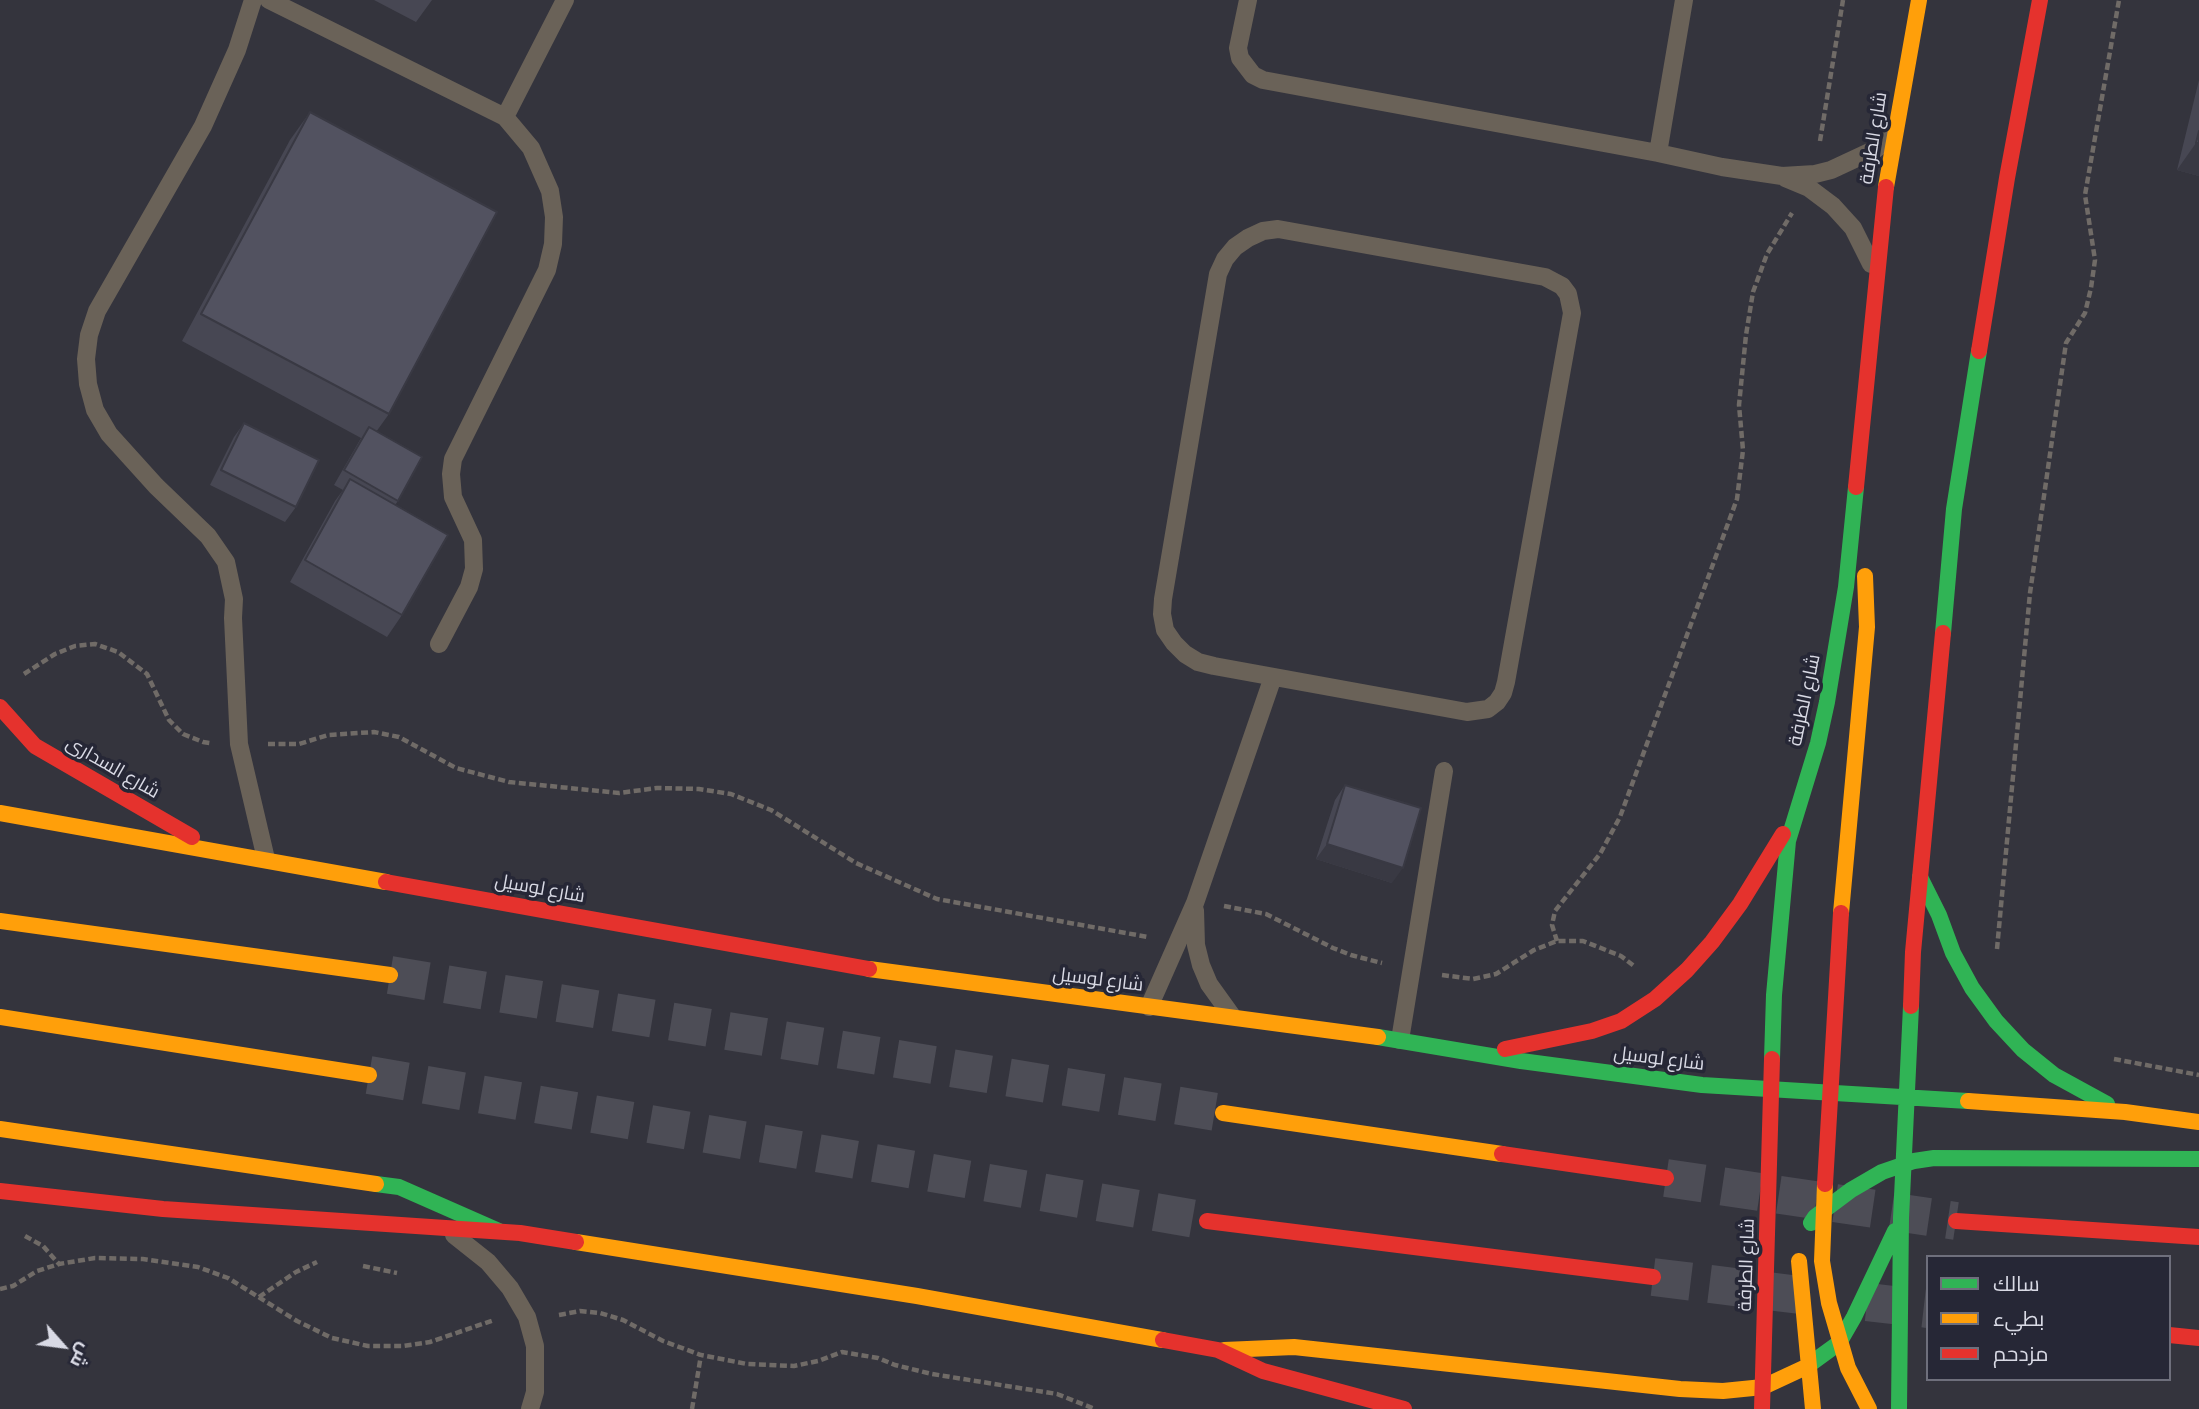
<!DOCTYPE html>
<meta charset="utf-8">
<style>
body{margin:0}
#map{position:relative;width:2199px;height:1409px;overflow:hidden;background:#34343d;font-family:Commissioner,Cairo,sans-serif}
canvas{display:block}
.legend{position:absolute;left:1926px;top:1255px;width:245px;height:126px;box-sizing:border-box;background:#262736;border:2px solid #6e6f7c;margin:0;padding:9px 12px;list-style:none;font-size:21px;color:#d9dae5}
.legend li{display:flex;align-items:center;gap:14px;height:35px}
.legend b{width:35px;border:2px solid #6e6f7c}
.north{position:absolute;left:28px;top:1311px;width:70px;height:70px;-webkit-text-stroke:5px #262736;paint-order:stroke;rotate:118deg;font-size:19px;font-weight:700;line-height:28px;text-align:center;color:#d9dae5}
.north::after{content:'';display:block;margin:auto;width:24px;height:32px;background:#d9dae5;clip-path:polygon(50% 0,100% 100%,50% 72%,0 100%)}
</style>
<div id="map">
<canvas width="2199" height="1409"></canvas>
<ul class="legend">
<li><b style="height:9px;background:#30b455"></b>سالك</li>
<li><b style="height:9px;background:#ff9f0a"></b>بطيء</li>
<li><b style="height:9px;background:#e5322d"></b>مزدحم</li>
</ul>
<div class="north">ش</div>
</div>
<script>
const g = document.querySelector('canvas').getContext('2d');
g.lineJoin = 'round';
const poly = rows => new Path2D(rows.map(r => 'M' + r).join(''));
function trace(path, color, width, dash) { g.strokeStyle = color; g.lineWidth = width; g.lineCap = dash ? 'butt' : 'round'; g.setLineDash(dash || []); g.stroke(path); }
function fillPath(path, color) { g.fillStyle = color; g.fill(path, 'evenodd'); }
function drawText(font, color, halo, rows, align = 'center') {
  g.font = font + ' Commissioner,Cairo,sans-serif'; g.lineWidth = 7; g.setLineDash([]); g.textBaseline = 'middle'; g.strokeStyle = halo; g.fillStyle = color; for (const [text, x, y, turn = 0] of rows) {
    g.save(); g.translate(x, y); g.rotate((+turn || 0) * Math.PI / 180); g.textAlign = isNaN(turn) ? turn : align; if (halo) g.strokeText(text, 0, 0); g.fillText(text, 0, 0); g.restore();
  }
}
trace(poly([
 [390,975,1223,1113],
 [369,1075,1207,1221],
 [1666,1178,1956,1221],
 [1653,1277,1800,1295],
 [1867,1302,1928,1309]
]), '#4d4d56', 38, [38, 19]);
trace(poly([
 [1820,141,1843,0],
 [24,674,55,654,75,646,95,644,118,652,147,674,169,720,183,734,203,742,210,743],
 [268,744,299,744,328,735,374,732,399,737,456,768,509,782,619,793,657,788,699,789,731,794,771,810,856,863,937,899,1148,937],
 [1224,906,1266,914,1333,948,1351,955,1382,963],
 [1557,941,1552,925,1555,911,1600,854,1620,817,1737,499,1743,450,1739,405,1746,335,1753,292,1767,254,1792,213],
 [1997,949,2030,593,2066,343,2085,313,2091,288,2095,260,2085,195,2119,0],
 [1442,975,1473,979,1496,974,1534,950,1557,941,1583,941,1621,956,1634,966],
 [2114,1059,2199,1075],
 [25,1236,43,1246,59,1264],
 [363,1266,397,1273],
 [0,1289,13,1286,37,1271,59,1264,95,1258,143,1259,198,1267,228,1278,297,1321,332,1338,368,1346,403,1346,430,1342,494,1320],
 [259,1297,296,1272,317,1262],
 [559,1315,580,1311,600,1313,623,1320,663,1341,701,1355,747,1364,794,1366,818,1361,842,1352,878,1358,895,1365,932,1374,1057,1394,1095,1409],
 [692,1409,701,1355]
]), '#706b67', 4.5, [7, 3.5]);
trace(poly([
 [253,0,237,50,203,126,97,311,89,335,86,359,88,384,95,410,109,434,156,486,208,536,226,562,234,599,233,618,239,744,266,859],
 [269,0,505,117,531,148,550,191,554,217,553,244,547,270,453,459,451,474,453,497,473,540,474,569,469,587,439,644],
 [1248,0,1238,48,1240,58,1253,75,1263,80,1658,153,1722,167,1782,176,1815,174,1831,170,1876,149,1890,137],
 [505,117,565,0],
 [1658,153,1684,0],
 [1785,178,1809,188,1833,206,1853,228,1871,264],
 [1278,229,1545,277,1562,286,1568,294,1572,313,1506,682,1503,693,1497,702,1488,709,1467,712,1214,666,1198,662,1185,654,1174,643,1165,630,1162,614,1163,599,1218,274,1225,259,1235,247,1248,238,1263,231,1278,229],
 [1195,910,1196,945,1201,965,1209,984,1232,1016],
 [1149,1007,1195,903,1273,677],
 [1400,1040,1444,771],
 [454,1235,488,1262,510,1288,527,1317,535,1346,535,1392,530,1409]
]), '#6a6258', 18);
trace(poly([
 [1943,633,1954,509,1979,351],
 [1920,877,1939,915,1953,953,1972,988,1996,1021,2023,1050,2054,1075,2107,1104],
 [1378,1037,1521,1061,1702,1085,1968,1101],
 [1772,1059,1774,995,1788,841,1818,743,1827,702,1846,587,1856,487],
 [376,1184,399,1187,499,1231],
 [1811,1223,1815,1217,1851,1190,1882,1172,1914,1161,1934,1158,2199,1159],
 [1806,1367,1839,1343,1854,1317,1895,1231],
 [1899,1409,1901,1218,1911,1006]
]), '#30b455', 16);
trace(poly([
 [1886,187,1919,0],
 [0,813,386,882],
 [1841,913,1867,627,1865,576],
 [0,921,390,975],
 [869,969,1378,1037],
 [0,1017,369,1075],
 [1968,1101,2125,1112,2199,1122],
 [1223,1113,1502,1154],
 [0,1129,376,1184],
 [1825,1184,1822,1261,1829,1303,1848,1368,1869,1409],
 [576,1242,917,1296,1163,1340],
 [1799,1261,1813,1409],
 [1224,1350,1294,1347,1680,1389,1723,1391,1763,1387,1806,1367]
]), '#ff9f0a', 16);
trace(poly([
 [1979,351,2007,178,2040,0],
 [1856,487,1886,187],
 [0,707,35,746,192,837],
 [386,882,869,969],
 [1911,1006,1913,952,1943,633],
 [1505,1049,1592,1031,1621,1021,1655,999,1687,970,1712,942,1740,904,1783,834],
 [1502,1154,1666,1178],
 [1825,1184,1841,913],
 [0,1191,163,1209,520,1233,576,1242],
 [1207,1221,1653,1277],
 [1956,1221,2199,1237],
 [2169,1335,2199,1338],
 [1163,1340,1218,1350,1263,1371,1404,1409],
 [1762,1409,1772,1059]
]), '#e5322d', 16);
fillPath(poly([
 [374,0,432,0,416,22],
 [2199,80,2199,176,2177,170],
 [310,112,389,414,376,432,398,501,395,505,402,615,387,637,290,582,335,501,343,490,334,485,361,438,182,341,290,140],
 [244,423,296,507,285,522,210,485,234,437],
 [1345,785,1392,883,1316,859,1335,800]
]), '#474753');
fillPath(poly([
 [2196,143,2199,143,2199,176,2177,170],
 [1327,844,1403,868,1392,883,1316,859]
]), '#393943');
const building = poly([
 [310,112,497,212,389,414,201,314,310,112],
 [2199,131,2199,143,2196,143,2199,131],
 [244,423,319,460,296,507,221,470,244,423],
 [369,427,422,457,398,501,344,470,369,427],
 [350,479,448,535,402,615,305,560,350,479],
 [1345,785,1421,808,1403,868,1327,844,1345,785]
]);
fillPath(building, '#525260');
trace(building, '#393943', 2);
drawText('19px', '#d9dae5', '#262736', [
 ["شارع الطرفة",1873,138,-81],
 ["شارع الطرفة",1804,700,-78],
 ["شارع السدارى",113,767,30],
 ["شارع لوسيل",540,888,10],
 ["شارع لوسيل",1098,979,7],
 ["شارع لوسيل",1659,1058,7],
 ["شارع الطرفة",1746,1265,-88]
]);
</script>
